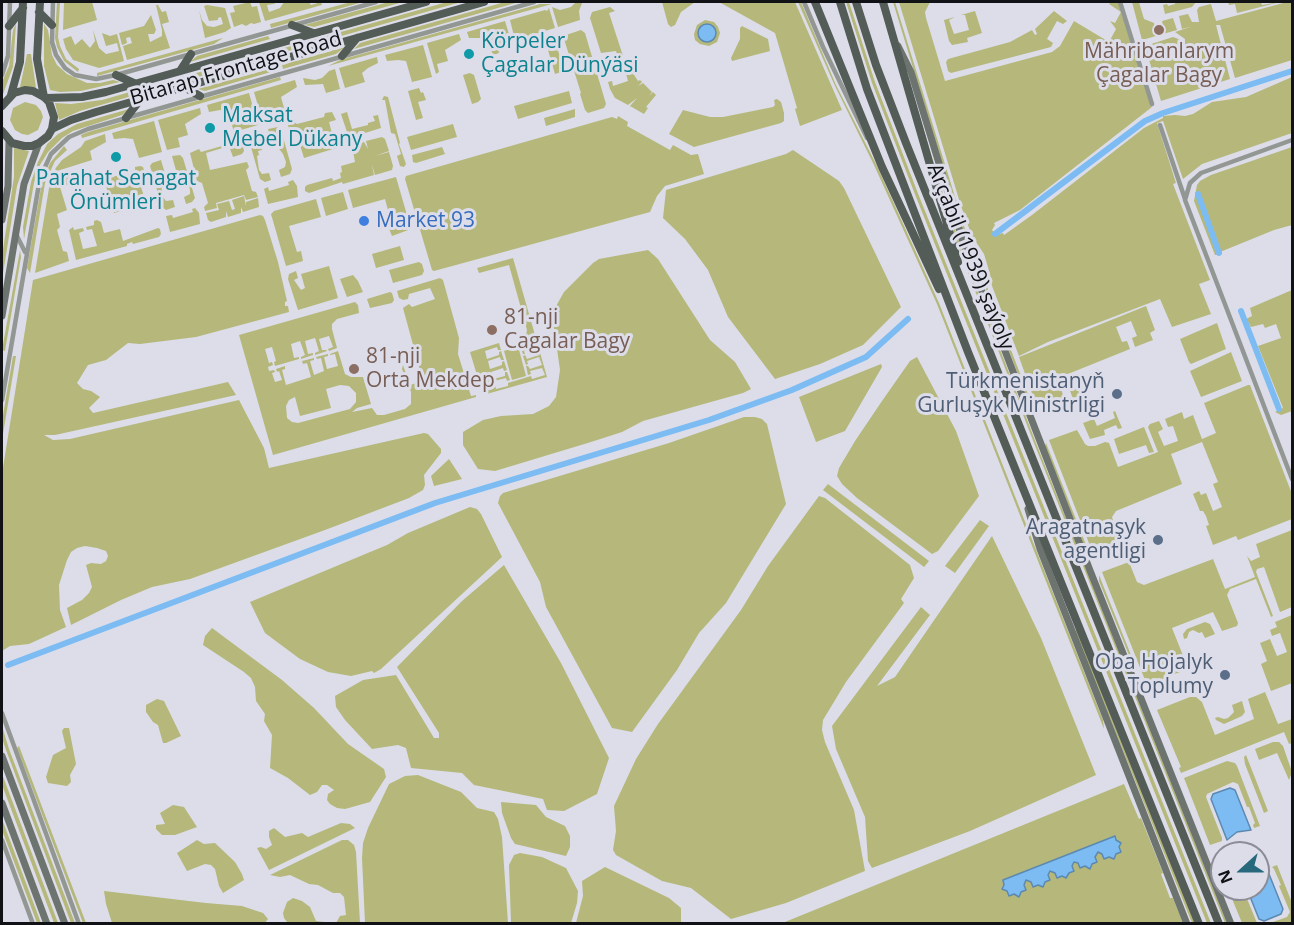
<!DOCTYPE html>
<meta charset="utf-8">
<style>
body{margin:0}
#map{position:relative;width:1294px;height:925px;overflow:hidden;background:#dcdde9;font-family:"Open Sans",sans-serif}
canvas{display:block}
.frame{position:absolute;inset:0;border:3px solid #111216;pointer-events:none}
.north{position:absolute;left:1210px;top:841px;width:60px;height:60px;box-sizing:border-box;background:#dcdde9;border:2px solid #8b8c95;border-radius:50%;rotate:249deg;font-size:16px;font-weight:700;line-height:24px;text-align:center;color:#111216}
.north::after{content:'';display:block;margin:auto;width:21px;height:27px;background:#27687c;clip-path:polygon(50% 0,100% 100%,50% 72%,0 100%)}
</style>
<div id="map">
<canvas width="1294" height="925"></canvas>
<div class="frame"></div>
<div class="north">N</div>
</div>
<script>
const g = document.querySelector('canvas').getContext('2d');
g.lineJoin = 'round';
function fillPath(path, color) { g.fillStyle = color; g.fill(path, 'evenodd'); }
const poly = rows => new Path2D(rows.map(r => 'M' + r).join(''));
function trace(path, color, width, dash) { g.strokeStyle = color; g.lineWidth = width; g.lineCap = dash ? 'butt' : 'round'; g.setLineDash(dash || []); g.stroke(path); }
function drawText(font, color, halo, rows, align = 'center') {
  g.font = font + ' "Open Sans",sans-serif'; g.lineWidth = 6; g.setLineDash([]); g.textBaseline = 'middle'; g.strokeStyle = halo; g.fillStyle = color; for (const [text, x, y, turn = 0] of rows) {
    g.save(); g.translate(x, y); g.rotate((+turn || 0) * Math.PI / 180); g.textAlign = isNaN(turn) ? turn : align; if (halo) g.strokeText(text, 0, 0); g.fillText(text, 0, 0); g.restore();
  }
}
fillPath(poly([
 [57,2,60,2,58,37,60,46,66,59,79,69,78,72,64,61,57,47,55,38],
 [64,2,92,2,97,20,63,30],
 [250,2,252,7,257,6,261,22,254,24,251,23,246,26,242,24,234,27,230,13,235,12,233,6],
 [259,2,277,2,274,4,267,5,269,12,280,8,284,2,309,2,311,5,321,2,322,5,265,21],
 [351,2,363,2,271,28,270,24],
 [389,2,403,2,314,27,304,25],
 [447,2,461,2,278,54,277,50],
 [505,2,519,2,354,49,360,43],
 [576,2,582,3,579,11,580,20,558,27,552,7,560,10,571,7],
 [662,2,695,2,681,12,675,25,671,27,668,24],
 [719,2,795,2,842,110,800,126,795,109,797,108,775,33],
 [798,2,801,2,836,85,876,164,939,303,1103,720,1104,729,937,304,874,165,835,86],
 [846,2,849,2,875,82,919,196,1211,923,1207,923,916,197,872,83],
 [893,2,895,2,964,226,972,246,979,257,976,257,967,243,961,226],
 [899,2,930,2,925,12,926,18,945,81,1052,52,1060,46,1074,21,1109,42,1116,29,1110,21,1115,23,1121,12,1109,4,1111,2,1118,2,1152,107,1020,210,994,223,995,225,992,230,997,235,1003,233,1004,235,1032,215,1144,128,1163,118,1163,116,1175,115,1185,116,1193,114,1212,102,1246,97,1292,77,1292,133,1202,164,1183,179,1163,121,1157,123,1176,183,1173,184,1210,280,1199,284,1211,314,1172,327,1160,299,1048,342,1019,356,992,286,990,274,984,254,972,236,961,206],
 [1132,2,1139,2,1144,19,1154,23,1156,32,1164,29,1162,21,1173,18,1177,30,1142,40],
 [1175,2,1196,2,1192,7,1165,14,1163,5,1167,4,1168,6,1175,4],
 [1228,2,1261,2,1262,5,1280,2,1237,13,1235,4,1229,5],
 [1287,2,1292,2,1292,60,1235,78,1220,25,1216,25,1230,79,1161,101,1145,46,1173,37,1181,40,1184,48,1185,39,1175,32,1190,27,1182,29,1179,16,1188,14,1192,22,1199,22,1197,10,1199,7,1211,4,1216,21],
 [540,4,552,4,328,66,340,60],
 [156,5,158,5,162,12,166,11,169,22,162,24,170,48,127,60,123,46,132,43,130,37,126,38,127,43,122,45,119,33,144,26,151,15,156,30,154,34,148,34,150,42,162,36,162,30],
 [207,5,225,8,231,28,225,32,205,38,199,10,202,20,207,26,214,27,223,24,221,17,218,18,218,20,209,21,204,6],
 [610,7,615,11,609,13,623,56,618,58,616,51,601,53,590,18,592,12],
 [549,8,555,28,515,40,510,20,545,10,547,11],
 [975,11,982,33,967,38,968,42,952,45,949,41,944,20,955,17,949,20,954,34,969,30,965,15,961,15],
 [1054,11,1067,21,1063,24,1057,21,1047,39,1053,43,1051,47,951,73,948,71,946,62,948,59,1010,42,1032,30,1035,35,1037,34,1035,29],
 [705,20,714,22,718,27,720,33,717,42,709,46,700,44,695,40,694,34,697,25],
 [505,21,511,41,497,45,499,53,493,55,487,38,469,38,467,32],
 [16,24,13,67,2,97,2,82,9,66,13,30],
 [44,24,48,30,52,55,57,65,67,74,87,83,100,83,113,80,120,82,81,91,60,92,50,90,44,66],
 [742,26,768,39,770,51,732,61,731,58,740,39,740,28],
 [93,30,99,48,106,54,119,51,117,43,106,46,102,33,110,36,117,34,124,61,99,68,73,60,66,49,63,39,71,36,75,45,82,39,90,48,95,41],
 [581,30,585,33,606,104,604,108,588,113,585,110,580,94,581,93,564,39,566,35],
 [459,34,461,40,445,50,448,61,437,64,439,72,436,74,427,43],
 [268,36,270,39,190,62,197,56],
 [223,38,214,44,97,76,97,73],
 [552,38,555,40,564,71,555,74,545,40],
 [423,45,432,77,412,82,406,61,398,60,387,61,385,55],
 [345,47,336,54,283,69,282,65],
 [273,51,274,55,80,111,59,120,55,103,71,104,102,100],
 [27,54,31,54,36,88,20,87],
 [377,57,378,63,368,68,362,73,365,82,345,88,339,68],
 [277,67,278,70,205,91,198,89],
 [629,67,638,81,640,80,642,82,638,86,643,83,652,92,649,96,653,92,656,95,646,107,648,108,644,114,630,106,637,98,628,105,615,98,610,89,608,82,612,81,613,86,628,81,625,70],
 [335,69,340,89,326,93,323,84,305,85,303,78,315,80,322,78,329,71],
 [470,73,474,75,481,99,478,102,472,104,463,75],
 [280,77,281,80,82,138,81,135,88,132],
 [908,77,943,194,964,256,1036,443,1227,923,1225,923,1034,443,962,257,951,226],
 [295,80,297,87,281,97,284,108,274,111,276,120,263,123,254,92],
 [419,88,421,93,423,92,426,100,418,102,423,118,416,120,408,91],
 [569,91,572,103,518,119,514,106],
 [249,93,258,125,234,132,228,112,220,110,209,112,207,105],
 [384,96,388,97,400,143,399,144,406,164,404,167,400,166,397,156,401,154,395,134,391,133,385,100,382,100],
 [777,99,781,102,784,113,784,121,781,123,694,147,669,134,683,110,710,117,723,117,773,107,775,105,774,100],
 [25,102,36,105,41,111,43,117,38,130,28,135,22,134,15,130,10,120,13,108],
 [200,108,201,114,185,124,188,135,178,138,180,147,167,150,158,120],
 [129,109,122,115,73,131,62,138,48,152,40,165,34,183,24,239,23,227,31,182,38,162,47,144,58,134,77,124],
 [575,109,575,117,546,126,544,118],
 [332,112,336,120,329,122,336,148,304,158,295,129,291,130,295,145,293,145,288,125,294,122,297,124,324,117,325,113],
 [347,112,352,129,368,125,368,123,375,121,373,116,378,115,381,128,349,138,341,114],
 [618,116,628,122,627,126,670,150,673,145,691,155,698,154,704,174,665,186,657,196,650,212,434,271,432,270,405,179,406,176,612,117,617,119],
 [154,121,162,152,139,158,133,139,124,138,114,139,112,133],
 [453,124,457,137,411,150,407,137],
 [278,127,281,130,292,169,290,174,281,177,279,170,285,167,286,162,283,154,277,146,273,147,268,129],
 [257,133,262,150,258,151,259,155,257,156,259,170,262,174,269,173,271,180,265,182,260,179,249,140,249,135],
 [105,134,106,142,90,151,92,160,57,171,55,169,62,160,81,147,85,141],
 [382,137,385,139,389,151,375,156,389,152,393,166,392,170,375,175,372,165,374,175,343,184,342,182,309,193,305,191,305,187,307,185,332,178,333,181,341,178,340,173,342,172,341,166,355,162,352,146,364,142,368,149,366,141],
 [238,138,242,141,244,151,242,154,233,157,229,146,206,153,210,170,247,162,249,167,246,170,252,191,256,192,258,197,246,200,244,195,216,203,217,208,205,211,204,207,208,203,202,183,197,181,190,153,199,149,201,152,229,144,230,140],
 [64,146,67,150,55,161,45,183,30,273,27,268,42,182,50,163],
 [442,147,445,154,416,163,413,162,412,155],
 [1292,147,1292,225,1274,230,1220,252,1199,193,1196,194,1217,255,1215,255,1194,201,1197,185,1200,181,1211,175],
 [14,148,29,151,17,186,2,280,2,256,14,177],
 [793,150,839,181,844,188,901,307,863,345,820,364,775,379,728,317,708,270,685,239,663,218,666,190,786,154],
 [180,155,183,158,195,198,192,202,186,204,184,197,190,194,190,190,188,182,182,173,177,174,172,156],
 [161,160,166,177,162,179,163,183,161,184,163,197,166,201,173,200,175,207,166,210,162,207,150,166,152,163],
 [140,166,143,167,145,174,139,176,137,174,146,203,114,213,106,186,99,188,97,180,104,177,106,179,135,170,135,167],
 [75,173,78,181,60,187,67,210,57,214,60,227,57,230,63,251,67,252,69,261,35,273,51,176,52,174,59,178],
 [396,177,411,229,392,236,388,226,392,225,385,199,353,208,348,190],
 [293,180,297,186,298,197,268,204,264,189,268,187,269,191,289,185,288,182],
 [343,192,348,209,326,216,321,198],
 [244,196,246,206,246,202,258,198,259,207,243,212,241,207,241,213,228,217,226,211,226,217,211,222,208,220,206,213,219,210,217,204,229,201,232,210,235,209,232,200],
 [316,199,321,217,289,226,297,252,301,251,303,261,286,266,271,214,274,211],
 [195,208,199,213,200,224,170,232,166,216,172,215,173,218,193,212,192,209],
 [260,215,263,216,265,220,278,262,287,301,285,302,285,306,288,306,289,312,196,337,140,344,128,343,106,360,88,365,77,383,83,389,91,391,100,397,89,408,93,413,228,382,236,395,55,435,44,435,53,440,70,439,239,400,264,448,269,468,424,433,428,434,441,449,441,453,424,475,425,485,423,490,409,498,325,530,190,579,152,587,121,600,71,625,67,608,82,600,89,593,92,587,86,565,91,563,101,564,106,561,108,556,106,551,97,548,85,546,77,548,71,552,67,560,59,585,60,610,66,627,29,644,10,646,2,651,2,474,33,280],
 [97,220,101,222,104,233,120,229,123,241,158,228,160,229,161,234,159,237,133,244,132,242,127,244,127,246,76,260,69,230,73,227,74,230,83,228,84,231,79,233,83,249,97,246,92,229,87,230,86,227,94,225,94,221],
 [400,246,404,260,376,268,372,254],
 [20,250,21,257,5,351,2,350],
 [648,250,658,259,710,340,735,362,751,389,743,393,643,421,622,432,591,442,495,471,478,469,463,445,463,432,483,420,501,416,533,414,549,406,556,397,560,370,553,321,555,308,564,292,593,263,599,259],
 [513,258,547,377,483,395,470,352,499,343,501,350,498,350,497,347,485,351,487,359,499,355,499,352,501,351,504,360,501,360,500,357,488,361,490,369,502,365,502,362,504,361,507,370,504,371,503,368,491,372,493,379,505,376,505,372,507,372,510,380,507,381,506,378,494,381,496,389,508,386,508,383,531,376,532,379,545,375,542,368,530,371,531,374,528,375,526,366,528,366,530,369,542,365,539,357,527,361,528,364,526,365,523,356,525,355,527,359,539,355,536,347,524,351,525,354,523,354,520,346,522,345,524,348,536,344,533,337,521,340,522,344,520,344,518,338,526,335,527,330,509,265,479,273,477,268],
 [419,262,422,264,424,271,422,275,393,283,389,270],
 [329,266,338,298,298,310,288,279,289,274,296,271,298,278,294,280,301,290,305,288,301,274],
 [986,274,988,290,1034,410,1032,411,986,291,984,275],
 [353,275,358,281,363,292,347,297,340,279],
 [440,278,443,280,459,338,458,354,471,396,476,395,476,397,273,455,239,335,355,302,358,305,359,313,337,319,332,324,332,329,337,348,329,351,328,349,333,347,329,336,319,339,322,350,326,350,327,351,315,355,315,353,319,351,315,338,305,341,308,354,313,353,313,355,301,359,301,357,305,355,300,341,291,344,294,358,299,357,299,359,275,366,274,362,276,361,272,347,265,349,269,363,272,362,273,365,268,367,269,371,274,370,275,372,272,373,275,382,282,380,279,371,277,372,276,369,285,366,285,369,282,370,286,385,311,377,307,363,303,364,302,361,314,358,314,360,310,361,314,375,324,371,321,358,317,359,316,357,328,354,328,356,324,357,327,369,338,366,335,354,330,355,330,354,338,351,345,374,351,377,363,377,371,404,357,408,352,412,372,408,377,415,384,415,405,409,411,404,411,392,402,369,403,365,410,385,423,381,418,363,406,366,406,363,413,360,415,352,403,308,409,304,412,307,435,299,430,288,409,294,408,299,403,300,399,298,397,291],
 [340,385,349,386,356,393,356,402,350,409,298,423,292,422,287,418,286,406,289,400,295,397,300,416,331,408,326,389],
 [1292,290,1292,411,1281,415,1275,412,1283,408,1258,346,1281,338,1276,324,1265,328,1263,324,1251,327,1246,319,1252,316,1250,308],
 [390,292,392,293,394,300,392,303,370,308,367,299],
 [1146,306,1155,330,1150,333,1153,340,1135,347,1132,338,1137,336,1131,321,1116,327,1122,342,1127,341,1130,349,1063,376,1060,386,1064,398,1038,410,1019,357],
 [1217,323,1226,349,1191,364,1189,362,1180,339],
 [518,346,526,376,512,380,504,351],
 [1231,352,1242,381,1201,397,1190,371],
 [13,356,16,356,2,440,2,421],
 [917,357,956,431,979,496,938,551,932,554,857,498,842,484,837,476,839,468,855,441,882,401,910,361],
 [881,364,882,367,845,431,816,442,799,397],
 [1098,369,1104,385,1101,380,1082,387,1084,395,1073,399,1067,382,1081,376,1083,380,1096,375,1094,370],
 [1248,385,1250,385,1292,494,1292,519,1238,540,1236,536,1213,545,1206,526,1209,525,1206,516,1203,511,1200,511,1193,494,1199,491,1201,495,1206,493,1213,511,1222,507,1213,484,1218,482,1202,442,1171,454,1182,484,1116,511,1112,517,1119,540,1092,551,1049,440,1077,430,1085,444,1088,446,1095,446,1105,442,1109,443,1118,467,1158,452,1148,427,1150,424,1159,421,1163,429,1158,432,1164,446,1178,441,1173,426,1168,427,1165,419,1182,412,1184,419,1193,415,1202,439,1216,433,1204,403],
 [1115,411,1122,428,1118,429,1116,425,1104,430,1105,435,1090,439,1083,423,1094,419,1097,426,1115,418,1113,412],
 [744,417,755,417,762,419,767,424,786,504,726,603,699,633,677,670,632,732,612,728,546,607,540,582,498,503,500,496,503,493,669,443],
 [1144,427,1154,452,1149,453,1146,445,1119,454,1114,439],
 [1046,443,1088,550,1085,549,1045,446],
 [449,459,462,479,434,486,431,476],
 [828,484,929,561,924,567,823,490],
 [819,496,825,498,910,565,914,578,901,599,904,603,846,682,823,720,822,730,825,742,854,810,865,871,786,903,731,919,691,888,662,881,616,855,613,850,616,831,614,806,636,759,658,724,741,610,768,566],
 [470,507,477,509,481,514,502,557,381,669,374,673,372,671,351,676,328,672,300,659,265,633,250,602,387,545,408,533],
 [980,520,989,526,955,573,945,566],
 [1292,530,1292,607,1280,612,1264,567,1257,569,1256,572,1273,616,1271,617,1256,579,1230,589,1227,595,1238,623,1237,626,1222,631,1213,612,1172,628,1184,658,1183,669,1180,672,1147,685,1102,572,1129,562,1137,582,1144,585,1213,559,1225,589,1255,577,1247,556,1251,561,1260,557,1256,544],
 [992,536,1041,638,1096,775,970,831,872,868,868,861,865,817,836,749,832,726,921,607,930,615,877,686,895,677],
 [504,565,561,663,609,758,597,794,564,811,547,810,543,799,474,785,462,773,411,768,406,748,398,745,372,749,345,720,336,707,335,696,363,680,396,675,434,738,439,738,439,733,397,667,462,601],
 [1099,575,1137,670,1135,670,1099,581],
 [1292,615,1292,683,1271,691,1261,664,1267,661,1260,643,1270,639,1277,656,1287,652,1280,633,1272,636,1270,630,1277,627,1275,622],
 [1205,622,1210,624,1215,634,1205,638,1202,632,1199,633,1193,630,1189,632,1187,638,1184,639,1183,634,1187,629],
 [212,628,282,680,314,708,348,744,384,769,386,777,370,802,345,809,337,808,330,804,327,800,328,794,334,790,327,785,322,785,317,792,310,795,288,778,270,768,272,735,264,721,265,714,256,701,255,687,251,678,244,672,203,645,205,636],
 [1078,630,1195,923,1192,923,1075,631],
 [1265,692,1278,724,1292,719,1292,743,1289,744,1284,732,1181,773,1179,768,1181,767,1157,710,1190,697,1196,697,1202,702,1215,735,1254,719,1248,699],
 [157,699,164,701,181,736,166,743,163,743,158,725,153,722,146,712,146,705],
 [1242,701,1245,712,1242,716,1224,724,1216,720,1215,718,1218,717,1224,719,1228,718,1234,712,1232,705],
 [2,726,9,749,75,923,71,923,6,750,2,738],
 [64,728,69,728,76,764,70,775,71,782,67,786,48,783,46,777,53,755,66,748,62,731],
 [1273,742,1279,742,1283,746,1292,772,1289,780,1277,753,1259,760,1255,749],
 [19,746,86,923,83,923,17,748],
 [1246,755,1268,811,1264,813,1245,764,1244,757],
 [1227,761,1235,763,1237,766,1260,826,1254,828,1253,825,1255,823,1249,807,1247,807,1238,784,1233,782,1207,794,1206,797,1222,838,1222,841,1210,845,1184,778],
 [2,774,7,787,58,923,54,923,2,785],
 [418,775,461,792,477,808,494,812,498,819,502,837,508,923,365,923,362,858,363,843,368,828,389,784,405,776],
 [1124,784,1139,819,1141,818,1163,873,1161,874,1170,898,1173,898,1183,923,780,924],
 [501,802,536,805,546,817,565,826,570,836,570,847,566,856,515,844,511,838,502,813],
 [173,805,184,807,197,827,175,835,162,835,156,829,156,825,165,824,160,813],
 [2,819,41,923,37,923,2,830],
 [341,823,350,824,355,828,269,870,257,848,261,847,266,849,272,845,269,837,269,831,274,828,285,837,302,833,308,837],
 [197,840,204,844,215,843,235,862,242,874,244,880,223,893,219,886,215,869,211,865,205,864,187,871,177,853],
 [342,840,348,840,354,845,356,852,360,923,336,923,340,916,346,915,344,897,340,893,333,893,318,885,309,884,290,875,280,877,270,875],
 [520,853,542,857,566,868,578,891,577,903,571,923,511,923,509,865,514,855],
 [1277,865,1292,903,1292,923,1270,923,1287,917,1290,912,1279,886,1281,885,1274,869,1272,867],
 [605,867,669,898,681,908,681,923,576,923,583,896,582,881],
 [1228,889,1243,889,1257,923,1242,923],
 [104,891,206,903,242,906,263,913,268,919,264,924,112,923,106,904],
 [293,898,302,901,310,907,316,921,333,923,287,922,284,918,283,913,287,902]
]), '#b5b87a');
const water = poly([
 '698 33a9 9 0 1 1 18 0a9 9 0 1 1-18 0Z',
 [1230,788,1235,790,1251,830,1237,832,1227,840,1211,799,1213,794,1230,788],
 [1115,836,1116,840,1121,843,1119,847,1121,852,1116,854,1114,859,1109,857,1104,859,1102,854,1098,852,1095,857,1097,862,1092,864,1090,869,1085,866,1080,868,1078,863,1074,862,1072,866,1074,871,1069,873,1066,878,1062,876,1057,878,1055,873,1050,871,1048,875,1050,880,1045,882,1043,887,1038,885,1033,887,1031,882,1026,880,1024,885,1026,890,1021,892,1019,897,1014,894,1009,896,1007,891,1002,889,1004,885,1003,880,1115,836],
 [1267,869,1283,909,1281,914,1264,921,1259,919,1247,889,1258,889,1258,876,1262,871,1267,869]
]);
fillPath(water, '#7cbcf3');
trace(water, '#5c89b1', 1.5);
trace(poly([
 [1198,194,1219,253],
 [995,234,1145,121,1163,113,1292,71],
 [1241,311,1279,409],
 [8,665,435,503,709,420,792,390,866,357,908,319]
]), '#7cbcf3', 6);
trace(poly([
 [53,2,52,42,56,55,65,68,75,75,96,79,116,75,376,2],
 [804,2,823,47,867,138],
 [1120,2,1152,104],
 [2,75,8,56,10,2],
 [1160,125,1185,199],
 [1292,140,1201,173,1190,183,1185,200,1292,479],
 [16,234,25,252],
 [2,400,40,178,51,154,69,137,88,129,126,118,534,2],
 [2,713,79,924],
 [2,840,33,924]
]), '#929794', 4.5);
trace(poly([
 [898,46,911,72,964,245,1091,573,1231,924],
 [2,220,8,186,9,140],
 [2,316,24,184,39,143],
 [1028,509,1040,549,1187,924],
 [2,756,65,924],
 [2,803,47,924]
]), '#6d7470', 7);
trace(poly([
 [40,2,37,59,44,97],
 [815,2,882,167,939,289],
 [840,2,867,89,968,352,1199,924],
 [856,2,876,65,906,143,1219,924],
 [883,2,958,262],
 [39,12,52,25],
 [292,25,313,33],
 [9,26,23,8],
 [342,56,357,38],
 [180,71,191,54],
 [116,75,136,84],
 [184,87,200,96],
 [11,95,20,62,23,2],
 [46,98,82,97,106,92,426,2],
 [2,106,14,93,25,90,33,91,44,97,49,102,54,117,52,129,48,136,39,143,32,146,24,146,12,143,2,131],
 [126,118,140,100],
 [52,129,71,120,96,112,484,2]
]), '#545c57', 8);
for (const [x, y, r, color] of [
 [1159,30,6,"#8d6e63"],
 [469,54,6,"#0f9aa8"],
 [210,128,6,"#0f9aa8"],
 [116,157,6,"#0f9aa8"],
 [364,221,6,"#3f7fe0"],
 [492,330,6,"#8d6e63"],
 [354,369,6,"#8d6e63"],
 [1117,394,6,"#5c6f8a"],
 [1158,540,6,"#5c6f8a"],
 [1225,675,6,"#5c6f8a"]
]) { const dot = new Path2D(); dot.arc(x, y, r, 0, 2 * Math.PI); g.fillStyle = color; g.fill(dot); trace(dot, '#dcdde9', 2); }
drawText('21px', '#0d838f', '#dcdde9', [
 ["Körpeler",481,42],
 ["Çagalar Dünýäsi",481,66],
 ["Maksat",222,116],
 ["Mebel Dükany",222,140],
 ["Parahat Senagat",116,179,"center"],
 ["Önümleri",116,203,"center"]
], 'left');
drawText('21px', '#785e54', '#dcdde9', [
 ["Mähribanlarym",1159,52,"center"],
 ["Çagalar Bagy",1159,76,"center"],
 ["81-nji",504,318],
 ["Cagalar Bagy",504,342],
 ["81-nji",366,357],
 ["Orta Mekdep",366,381]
], 'left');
drawText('21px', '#111216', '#dcdde9', [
 ["Bitarap Frontage Road",236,69,-16],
 ["Arçabil (1939) şaýoly",970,257,68]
]);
drawText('21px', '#366cbe', '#dcdde9', [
 ["Market 93",376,221]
], 'left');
drawText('21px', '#4e5e75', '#dcdde9', [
 ["Türkmenistanyň",1105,382],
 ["Gurluşyk Ministrligi",1105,406],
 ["Aragatnaşyk",1146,528],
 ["agentligi",1146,552],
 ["Oba Hojalyk",1213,663],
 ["Toplumy",1213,687]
], 'right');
</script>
